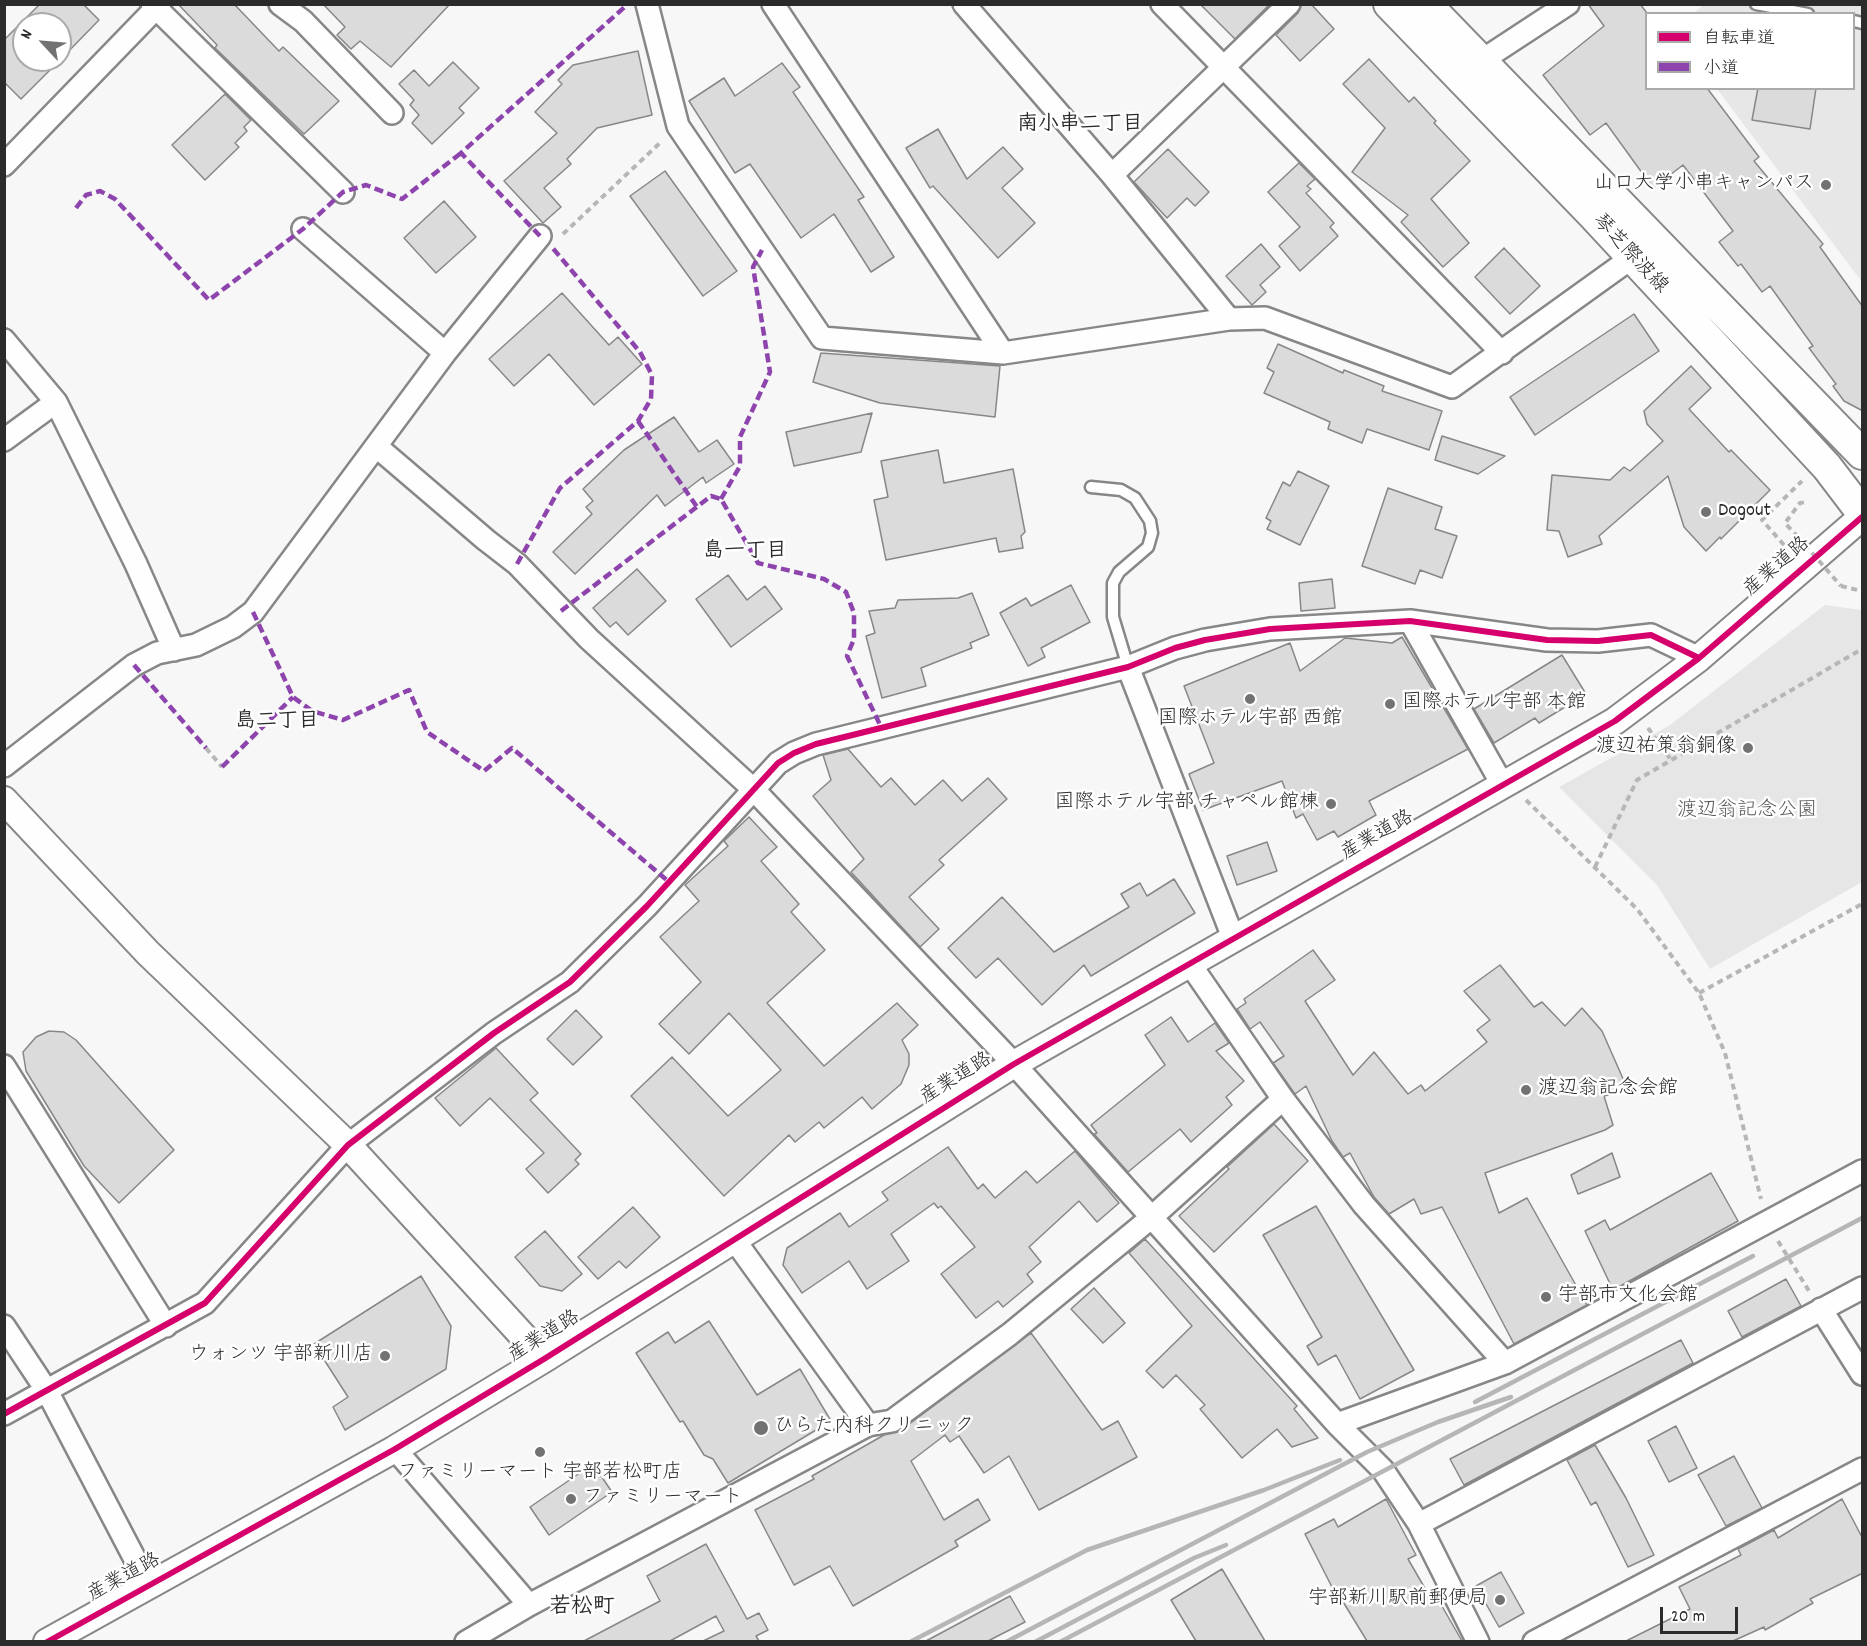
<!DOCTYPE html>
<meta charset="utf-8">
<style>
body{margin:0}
#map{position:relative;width:1867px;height:1646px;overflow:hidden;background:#f7f7f7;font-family:Dekko,"Klee One",sans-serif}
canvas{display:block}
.frame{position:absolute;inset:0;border:6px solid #2b2b2b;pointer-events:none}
.legend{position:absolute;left:1645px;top:12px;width:210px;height:78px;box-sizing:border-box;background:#fff;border:2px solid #aaa;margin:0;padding:8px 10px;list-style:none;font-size:18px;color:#2b2b2b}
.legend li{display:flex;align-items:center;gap:12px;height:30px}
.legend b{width:30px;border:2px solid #aaa}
.north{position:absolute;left:12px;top:12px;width:60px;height:60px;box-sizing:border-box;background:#fff;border:2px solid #aaa;border-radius:50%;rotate:296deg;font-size:16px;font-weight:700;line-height:24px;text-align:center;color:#2b2b2b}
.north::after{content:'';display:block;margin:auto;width:21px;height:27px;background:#727272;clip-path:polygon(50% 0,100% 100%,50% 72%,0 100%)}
.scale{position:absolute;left:1660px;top:1607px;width:78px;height:27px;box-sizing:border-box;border:3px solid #2b2b2b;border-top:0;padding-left:8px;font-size:18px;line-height:21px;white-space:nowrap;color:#2b2b2b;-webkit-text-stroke:4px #fff;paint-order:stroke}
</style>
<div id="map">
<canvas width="1867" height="1646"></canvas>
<div class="frame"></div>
<ul class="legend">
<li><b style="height:8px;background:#d6006c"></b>自転車道</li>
<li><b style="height:8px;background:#8e44ad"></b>小道</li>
</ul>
<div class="north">N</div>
<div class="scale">20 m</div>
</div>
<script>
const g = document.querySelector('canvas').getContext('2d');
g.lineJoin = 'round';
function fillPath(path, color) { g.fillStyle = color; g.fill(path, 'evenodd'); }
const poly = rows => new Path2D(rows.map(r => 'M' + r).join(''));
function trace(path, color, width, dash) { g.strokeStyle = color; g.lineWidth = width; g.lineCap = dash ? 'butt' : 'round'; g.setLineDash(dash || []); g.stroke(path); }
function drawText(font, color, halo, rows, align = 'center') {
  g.font = font + ' Dekko,"Klee One",sans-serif'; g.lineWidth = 5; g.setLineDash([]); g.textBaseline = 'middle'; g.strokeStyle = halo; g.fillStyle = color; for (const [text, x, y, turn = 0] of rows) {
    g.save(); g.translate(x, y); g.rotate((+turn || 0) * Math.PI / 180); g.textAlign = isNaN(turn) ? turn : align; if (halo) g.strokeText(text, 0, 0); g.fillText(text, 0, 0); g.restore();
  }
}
fillPath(poly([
 [1703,5,1862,5,1862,282,1717,89,1854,88,1854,14,1693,14]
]), '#e7e7e7');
fillPath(poly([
 [1825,605,1862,610,1862,882,1710,969,1657,885,1559,787,1670,725]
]), '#e6e6e6');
const building = poly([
 [40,4,83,4,99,20,60,60,60,24,24,24,24,60,60,60,21,99,4,82,4,40,40,4],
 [178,4,234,4,279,51,283,47,339,101,304,134,215,48,217,45,178,4],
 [323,4,450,4,391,67,360,41,351,49,337,35,345,27,323,4],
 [1200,4,1270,4,1235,39,1200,4],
 [1301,4,1311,4,1334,29,1300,61,1276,35,1298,13,1301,4],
 [1588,4,1640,4,1647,13,1647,88,1707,88,1759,157,1754,161,1823,244,1820,247,1863,307,1863,411,1844,401,1833,386,1836,384,1809,348,1813,346,1770,286,1762,292,1741,264,1738,266,1719,242,1733,231,1683,165,1653,188,1606,123,1590,135,1543,75,1604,26,1588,4],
 [638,51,652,115,597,128,567,159,571,164,544,188,561,207,543,223,504,181,557,133,535,112,562,84,558,80,573,65,638,51],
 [1369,59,1409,102,1414,97,1436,121,1434,123,1470,161,1431,199,1469,243,1443,267,1401,222,1408,215,1352,172,1385,128,1343,84,1369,59],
 [453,62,479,88,459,108,464,113,432,144,412,123,419,115,410,105,414,100,399,84,414,70,429,86,453,62],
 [782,63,800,87,793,92,864,197,858,200,894,257,871,272,834,214,801,238,750,164,735,173,689,101,724,78,735,96,782,63],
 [1758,88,1816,88,1810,129,1752,120,1758,88],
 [225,94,251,120,244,127,247,131,235,143,239,147,205,180,172,145,225,94],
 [938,129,967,179,1003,147,1023,169,1002,188,1035,223,998,258,933,186,930,188,906,148,938,129],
 [1168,149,1209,192,1195,206,1187,198,1167,218,1134,182,1168,149],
 [1299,163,1315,179,1307,186,1311,189,1306,193,1334,223,1330,227,1338,236,1300,271,1279,246,1300,227,1268,192,1299,163],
 [665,171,737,271,703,296,630,196,665,171],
 [444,201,476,237,436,273,404,238,444,201],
 [1261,244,1280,267,1260,285,1266,292,1252,305,1226,276,1261,244],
 [1504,248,1540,286,1510,314,1475,277,1504,248],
 [562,293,609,345,618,337,642,364,594,405,549,354,514,386,489,359,562,293],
 [1634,314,1659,351,1535,435,1510,397,1634,314],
 [1278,344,1343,373,1344,370,1384,386,1382,391,1442,411,1429,450,1367,429,1362,443,1328,429,1330,422,1264,393,1274,372,1267,368,1278,344],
 [821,353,1000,366,995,417,880,403,813,382,821,353],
 [1691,366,1711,388,1689,409,1729,452,1731,450,1770,490,1721,539,1720,537,1706,551,1684,527,1668,476,1599,536,1602,544,1568,557,1559,531,1547,530,1552,475,1610,480,1624,467,1630,471,1663,441,1647,424,1644,411,1691,366],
 [872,413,861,452,794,466,786,432,872,413],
 [674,417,699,452,717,440,734,464,706,483,703,477,665,506,657,495,575,574,553,552,592,514,586,507,593,501,583,489,624,450,674,417],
 [1442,436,1505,456,1478,474,1435,460,1442,436],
 [938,450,944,483,1013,469,1025,532,1021,536,1023,548,999,552,996,538,886,560,874,500,888,497,881,461,938,450],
 [1298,471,1329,486,1300,545,1267,529,1271,521,1266,518,1283,482,1290,486,1298,471],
 [1388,488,1442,507,1435,529,1457,536,1442,578,1420,570,1415,584,1362,566,1388,488],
 [637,569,666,601,628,635,616,622,610,627,593,608,637,569],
 [728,575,747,600,765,586,782,609,731,647,696,599,728,575],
 [1332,579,1335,608,1301,611,1299,583,1332,579],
 [1071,585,1090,622,1041,648,1045,657,1028,666,1000,613,1026,598,1031,606,1071,585],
 [972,593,989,635,970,643,972,648,921,668,926,686,882,698,866,636,875,633,869,611,895,608,898,600,958,598,972,593],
 [1402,637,1468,749,1369,801,1376,815,1338,837,1334,831,1317,840,1303,814,1296,818,1282,781,1203,810,1189,774,1214,763,1184,686,1290,643,1300,671,1345,638,1392,643,1402,637],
 [1562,655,1586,694,1539,723,1535,718,1494,743,1474,709,1562,655],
 [848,749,881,787,891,778,915,805,943,780,962,801,988,778,1007,799,939,860,944,865,909,897,939,929,920,947,851,872,864,859,813,796,831,780,823,755,848,749],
 [749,817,777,847,761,861,799,904,791,912,825,950,767,1003,824,1066,897,1003,918,1025,902,1040,909,1054,909,1065,901,1084,872,1109,862,1097,824,1128,819,1122,795,1142,789,1135,724,1196,631,1096,672,1057,728,1116,781,1070,729,1013,689,1054,659,1024,701,982,660,937,699,901,685,885,728,846,724,841,749,817],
 [1267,842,1277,871,1237,885,1227,856,1267,842],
 [1174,879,1195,913,1091,976,1084,965,1042,1005,998,958,976,978,948,948,1002,897,1054,952,1129,907,1121,894,1140,883,1147,896,1174,879],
 [1313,950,1335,980,1305,1001,1353,1075,1374,1052,1408,1094,1421,1085,1425,1091,1487,1042,1477,1030,1490,1020,1464,991,1500,965,1534,1007,1542,1002,1565,1026,1582,1008,1602,1031,1628,1090,1604,1096,1613,1125,1605,1130,1485,1173,1499,1213,1527,1198,1587,1305,1514,1344,1442,1207,1421,1214,1414,1199,1389,1214,1374,1197,1350,1153,1343,1157,1332,1141,1306,1086,1295,1094,1273,1063,1284,1056,1260,1022,1250,1029,1237,1009,1246,1003,1244,999,1313,950],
 [576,1010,602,1037,573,1065,547,1039,576,1010],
 [1171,1017,1188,1042,1215,1023,1229,1043,1216,1051,1244,1081,1226,1097,1232,1105,1191,1142,1180,1129,1128,1172,1094,1134,1097,1133,1091,1125,1165,1065,1145,1035,1171,1017],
 [49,1031,64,1032,76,1040,174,1150,119,1203,84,1166,26,1071,23,1052,36,1037,49,1031],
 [496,1048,538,1093,530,1100,581,1154,575,1160,579,1164,548,1193,526,1169,544,1153,490,1098,460,1126,435,1098,496,1048],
 [1274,1124,1308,1161,1214,1252,1179,1216,1229,1169,1227,1167,1274,1124],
 [948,1147,978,1189,983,1184,995,1198,1026,1171,1037,1183,1075,1151,1119,1203,1097,1222,1079,1201,1029,1247,1041,1262,1027,1274,1033,1282,1003,1307,998,1301,976,1318,941,1274,975,1247,941,1206,938,1208,934,1203,891,1234,909,1261,867,1289,849,1261,802,1293,783,1265,787,1248,840,1213,849,1227,888,1200,882,1192,948,1147],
 [1612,1153,1620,1177,1578,1194,1571,1175,1612,1153],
 [1711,1173,1738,1221,1613,1290,1585,1231,1605,1220,1610,1230,1711,1173],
 [1316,1206,1414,1370,1360,1399,1336,1355,1318,1365,1307,1346,1322,1337,1263,1235,1316,1206],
 [633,1207,660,1237,626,1268,619,1261,598,1279,578,1257,633,1207],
 [545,1231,582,1274,562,1291,540,1286,515,1257,545,1231],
 [1145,1239,1297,1406,1294,1409,1318,1438,1292,1447,1277,1429,1242,1458,1200,1409,1205,1405,1176,1375,1163,1388,1146,1371,1192,1326,1129,1253,1145,1239],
 [421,1276,451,1326,446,1369,345,1430,333,1407,348,1397,314,1344,421,1276],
 [1786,1279,1801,1306,1742,1337,1728,1311,1786,1279],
 [1094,1288,1125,1323,1103,1343,1071,1309,1094,1288],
 [709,1321,757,1395,800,1369,831,1421,728,1483,713,1459,704,1455,683,1421,680,1422,636,1353,668,1332,675,1343,709,1321],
 [1031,1333,1102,1430,1118,1421,1137,1457,1039,1510,1009,1456,984,1473,959,1436,950,1442,945,1435,911,1461,944,1520,978,1499,990,1520,955,1541,958,1546,853,1606,830,1566,794,1585,755,1510,814,1479,812,1476,884,1435,900,1431,1031,1333],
 [1681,1340,1693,1363,1464,1485,1450,1459,1681,1340],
 [1676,1426,1697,1468,1669,1482,1648,1441,1676,1426],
 [1595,1445,1626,1498,1654,1555,1628,1567,1596,1502,1591,1505,1567,1460,1595,1445],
 [1734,1456,1762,1508,1726,1526,1698,1475,1734,1456],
 [593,1464,612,1492,549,1535,530,1507,593,1464],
 [1386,1499,1416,1555,1408,1559,1430,1597,1435,1594,1462,1641,1367,1641,1337,1592,1335,1593,1305,1534,1334,1519,1338,1527,1386,1499],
 [1842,1499,1863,1539,1863,1573,1810,1599,1813,1603,1765,1630,1764,1627,1733,1641,1626,1641,1690,1609,1679,1587,1741,1555,1738,1549,1774,1530,1778,1538,1842,1499],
 [706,1544,747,1619,759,1613,768,1630,756,1636,759,1641,703,1641,724,1631,716,1616,670,1641,584,1641,660,1601,647,1576,706,1544],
 [1222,1569,1265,1641,1196,1641,1171,1600,1222,1569],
 [1501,1572,1524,1613,1499,1627,1476,1586,1501,1572],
 [1010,1596,1025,1622,988,1641,926,1641,1010,1596]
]);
fillPath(building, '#dbdbdb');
trace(building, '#878787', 1.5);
const service = poly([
 [1756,4,1808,14],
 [1854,21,1862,23],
 [1091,487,1121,490,1135,498,1150,521,1152,533,1148,547,1119,572,1113,583,1113,617,1128,667]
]);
const minor = poly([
 [152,4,343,192],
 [280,4,303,21,392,113],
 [647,4,678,126,822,338,1003,353,1229,319,1265,318,1452,387,1644,249],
 [773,4,1003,353],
 [964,4,1112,175,1229,319],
 [1162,4,1502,353],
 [1481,61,1568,4],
 [4,165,160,4],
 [1112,175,1289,4],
 [303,229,445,353],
 [4,340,56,402,136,564,174,650],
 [4,440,56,402],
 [376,446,486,540,517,564,589,639,753,789,1014,1064,1337,1424,1383,1470,1419,1524,1478,1642],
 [1410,621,1502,784],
 [1128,667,1234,940],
 [4,766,134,665,157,653,196,645,233,627,253,612,445,353,540,236],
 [1190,964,1283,1099,1364,1205,1505,1363],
 [4,1066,166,1326],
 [733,1238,868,1425],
 [1821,1309,1862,1374],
 [4,1326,47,1391,148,1584],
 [4,1414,205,1303,348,1145,494,1033,570,982,647,906,778,763,794,753,816,744,1128,667,1175,648,1205,640,1270,629,1410,621,1547,640,1598,641,1651,635,1699,658],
 [1337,1424,1505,1363,1862,1171],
 [395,1449,529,1605],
 [1419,1524,1862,1288],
 [466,1642,529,1605,868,1425,892,1421,1010,1334,1152,1217,1283,1099],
 [1534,1642,1862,1469]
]);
const tertiary = poly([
 [4,800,148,953,348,1145,544,1359],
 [47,1642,395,1449,544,1359,1014,1064,1615,721,1699,658,1862,517]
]);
const secondary = poly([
 [1389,4,1593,215,1827,467,1862,513],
 [1426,4,1862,454]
]);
trace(service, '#878787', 15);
trace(minor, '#878787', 26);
trace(tertiary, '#878787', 30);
trace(secondary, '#878787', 34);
trace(poly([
 [563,234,662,141],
 [1798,537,1785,523,1800,503,1806,502],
 [1784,545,1762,520,1802,481],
 [1841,586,1862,591],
 [1648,728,1671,760],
 [206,748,222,767],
 [1526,800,1637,909,1699,993,1725,1053,1761,1199],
 [1595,867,1637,780,1862,649],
 [1699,993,1862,904],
 [1778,1241,1809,1291]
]), '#b6b6b6', 4, [6, 4.5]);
trace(service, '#fefefe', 10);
trace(minor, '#fefefe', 21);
trace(tertiary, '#fefefe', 26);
trace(secondary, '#fefefe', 30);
trace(poly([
 [1475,1402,1753,1256],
 [910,1642,1087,1550,1264,1490,1340,1460],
 [1006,1642,1367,1452,1438,1422,1511,1397],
 [1035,1642,1194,1558,1226,1545],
 [1060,1642,1862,1218]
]), '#b6b6b6', 4.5);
trace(poly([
 [1798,537,1841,586]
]), '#b6b6b6', 4, [6, 4.5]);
trace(poly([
 [76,208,86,195,100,191,115,199,209,300,303,229,343,192,366,185,402,199,461,153],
 [540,236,461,153,628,4],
 [638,421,697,507],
 [721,499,740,466,740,437,770,372,753,267,762,250],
 [517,564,560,488,638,421,651,399,652,375,640,352,551,246],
 [561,611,711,496,721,499,758,563,824,579,846,592,854,613,854,639,847,656,882,729],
 [253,612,293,697,312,711,343,720,409,690,427,732,484,771,512,748,669,882],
 [134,665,206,748],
 [222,767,293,697]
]), '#8e44ad', 4.5, [9, 4.5]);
trace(poly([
 [4,1414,205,1303,348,1145,494,1033,570,982,647,906,778,763,794,753,816,744,1128,667,1175,648,1205,640,1270,629,1410,621,1547,640,1598,641,1651,635,1699,658],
 [47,1642,395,1449,544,1359,1014,1064,1615,721,1699,658,1862,517]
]), '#d6006c', 6);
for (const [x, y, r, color] of [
 [1826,185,6,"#727272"],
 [1706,512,6,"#727272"],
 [1250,699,6,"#727272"],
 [1390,704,6,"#727272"],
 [1748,748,6,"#727272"],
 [1331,804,6,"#727272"],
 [1526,1090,6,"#727272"],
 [1546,1297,6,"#727272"],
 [385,1356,6,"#727272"],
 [761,1428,8,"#727272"],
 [540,1452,6,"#727272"],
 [571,1499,6,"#727272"],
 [1500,1600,6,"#727272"]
]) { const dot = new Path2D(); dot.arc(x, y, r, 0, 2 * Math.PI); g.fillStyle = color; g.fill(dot); trace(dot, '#fff', 2); }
drawText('20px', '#2b2b2b', '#fff', [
 ["山口大学小串キャンパス",1814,185,"right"],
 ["Dogout",1718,512],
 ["国際ホテル宇部 本館",1402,704],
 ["国際ホテル宇部 西館",1250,720,"center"],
 ["渡辺祐策翁銅像",1736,748,"right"],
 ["国際ホテル宇部 チャペル館棟",1319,804,"right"],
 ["渡辺翁記念会館",1538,1090],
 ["宇部市文化会館",1558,1297],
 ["ウォンツ 宇部新川店",373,1356,"right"],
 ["ひらた内科クリニック",774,1428],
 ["ファミリーマート 宇部若松町店",540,1474,"center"],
 ["ファミリーマート",583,1499],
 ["宇部新川駅前郵便局",1488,1600,"right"]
], 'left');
drawText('20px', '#2b2b2b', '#fff', [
 ["琴芝際波線",1629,255,47],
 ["産業道路",1778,568,-41],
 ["産業道路",1378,837,-30],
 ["産業道路",957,1080,-32],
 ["産業道路",545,1338,-32],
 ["産業道路",125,1579,-29]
]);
drawText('20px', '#565656', '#fff', [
 ["渡辺翁記念公園",1747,812]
]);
drawText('bold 21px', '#2b2b2b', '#fff', [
 ["南小串二丁目",1080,126],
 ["島一丁目",745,553],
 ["島二丁目",277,723]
]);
drawText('bold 22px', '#2b2b2b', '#fff', [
 ["若松町",582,1609]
]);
</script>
